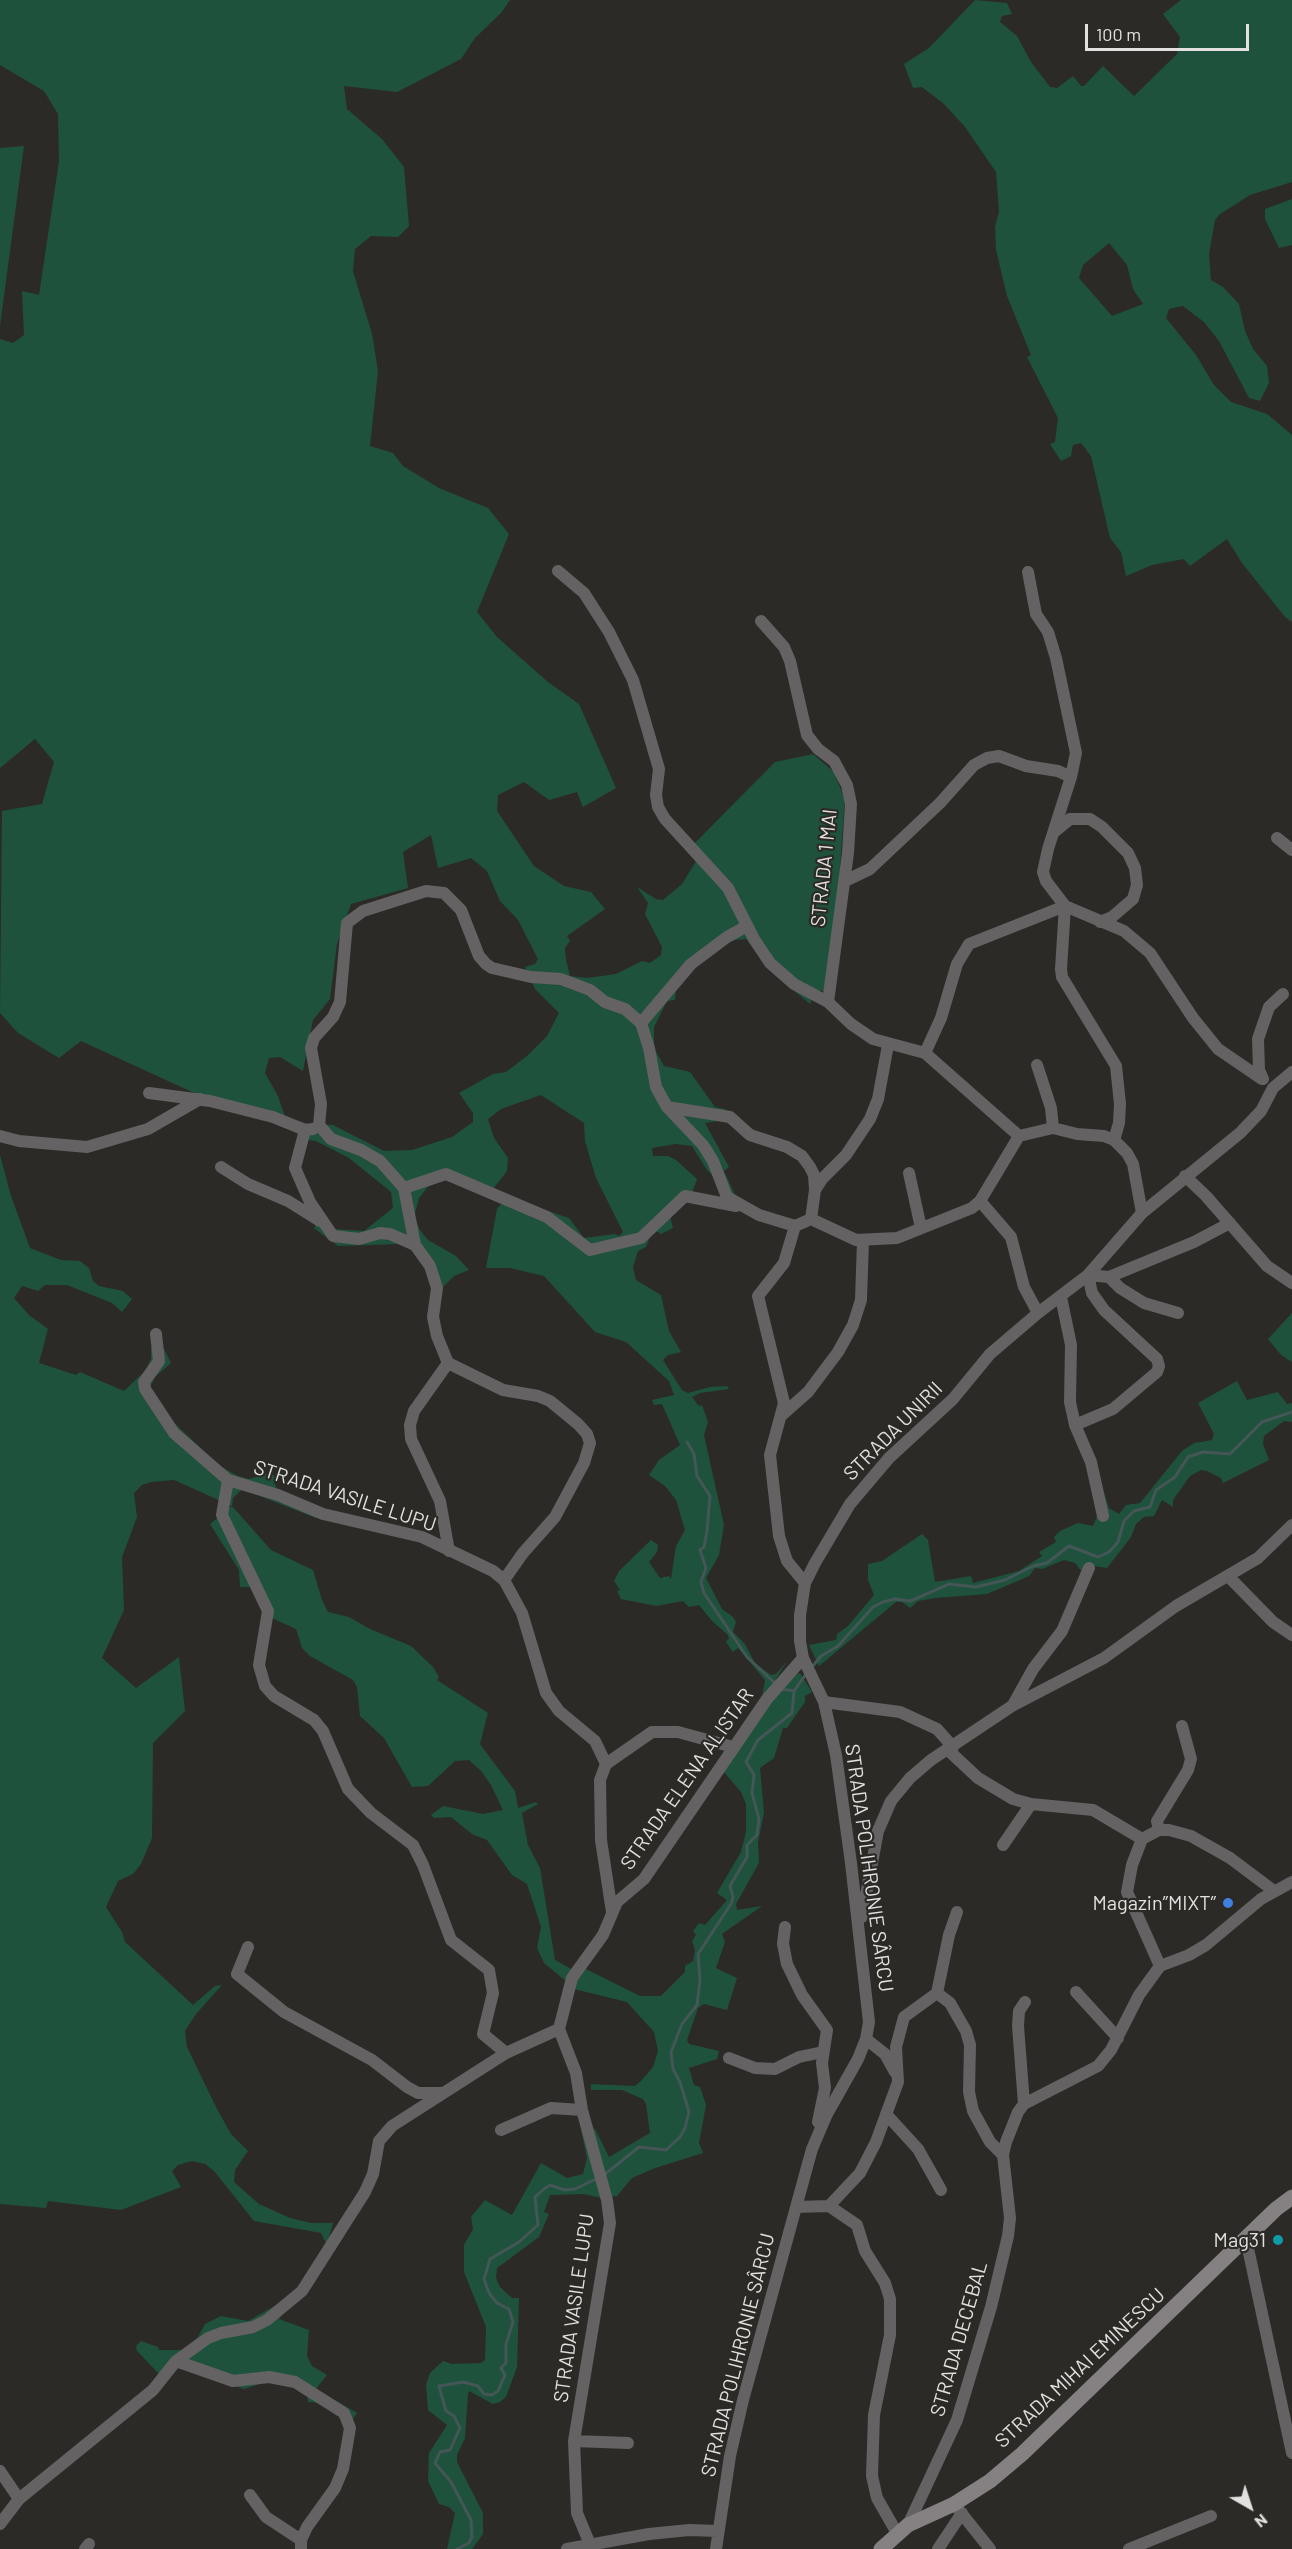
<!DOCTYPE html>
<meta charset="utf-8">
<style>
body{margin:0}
#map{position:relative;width:1292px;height:2549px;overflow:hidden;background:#2c2a27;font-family:Barlow,sans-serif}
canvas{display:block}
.north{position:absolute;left:1220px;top:2477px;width:60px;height:60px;-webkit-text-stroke:4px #2c2a27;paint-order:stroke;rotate:141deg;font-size:16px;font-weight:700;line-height:24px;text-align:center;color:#e2e1df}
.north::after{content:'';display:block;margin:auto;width:21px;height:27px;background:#e2e1df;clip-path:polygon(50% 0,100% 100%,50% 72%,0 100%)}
.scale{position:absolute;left:1085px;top:24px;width:164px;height:27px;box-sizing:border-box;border:3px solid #e2e1df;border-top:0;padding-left:8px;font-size:18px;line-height:21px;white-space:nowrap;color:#e2e1df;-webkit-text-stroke:4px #2c2a27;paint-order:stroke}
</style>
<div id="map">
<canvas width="1292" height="2549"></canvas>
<div class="north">N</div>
<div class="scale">100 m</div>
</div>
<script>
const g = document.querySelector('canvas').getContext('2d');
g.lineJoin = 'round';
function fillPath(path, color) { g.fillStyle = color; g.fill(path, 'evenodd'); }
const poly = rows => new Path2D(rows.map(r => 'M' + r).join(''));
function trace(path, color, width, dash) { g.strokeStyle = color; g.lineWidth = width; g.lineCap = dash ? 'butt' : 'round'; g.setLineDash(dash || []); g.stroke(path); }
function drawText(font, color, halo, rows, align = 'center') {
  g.font = font + ' Barlow,sans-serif'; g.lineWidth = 4.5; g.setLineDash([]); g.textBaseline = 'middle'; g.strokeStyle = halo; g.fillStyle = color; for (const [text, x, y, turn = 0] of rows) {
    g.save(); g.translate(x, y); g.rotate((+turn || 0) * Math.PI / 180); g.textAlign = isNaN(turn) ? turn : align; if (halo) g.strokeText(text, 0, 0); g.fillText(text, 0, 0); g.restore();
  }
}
fillPath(poly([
 [0,0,510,0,501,13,475,38,461,59,397,92,344,86,347,109,382,139,404,167,409,226,398,237,371,236,355,249,353,271,372,334,378,371,370,446,393,453,403,466,439,488,488,508,509,534,477,612,497,637,548,682,579,704,616,788,583,807,577,792,549,800,524,782,498,795,497,811,534,866,564,886,591,892,605,909,567,936,570,941,565,948,566,960,570,976,587,978,616,974,642,961,650,963,661,955,662,947,645,914,648,903,637,887,656,899,663,900,682,884,698,858,689,849,775,762,813,754,834,772,845,800,838,894,824,991,815,990,810,1004,774,974,746,939,735,940,725,944,699,962,676,988,675,1000,667,1001,654,1027,654,1048,664,1066,690,1072,715,1107,725,1109,729,1113,724,1120,705,1123,729,1167,724,1171,737,1199,707,1170,692,1146,676,1144,652,1148,653,1156,668,1156,676,1160,697,1179,689,1201,670,1216,673,1228,661,1234,656,1231,650,1237,646,1247,638,1251,633,1267,636,1280,661,1295,669,1331,681,1352,668,1355,663,1360,682,1390,688,1393,710,1387,727,1386,729,1389,700,1393,692,1397,699,1406,702,1405,708,1422,704,1435,724,1525,719,1555,706,1578,722,1609,733,1617,736,1622,733,1632,745,1644,755,1663,771,1675,776,1674,787,1661,765,1697,762,1697,765,1680,738,1648,733,1652,726,1642,729,1638,727,1634,712,1621,699,1605,689,1607,683,1601,656,1606,621,1599,617,1591,620,1590,614,1581,619,1571,651,1540,658,1545,657,1552,649,1562,660,1578,669,1576,671,1579,676,1546,685,1530,676,1500,665,1486,649,1475,659,1460,680,1445,662,1404,654,1405,652,1400,674,1395,669,1381,626,1342,595,1332,544,1276,510,1268,486,1268,497,1209,507,1197,569,1218,584,1238,615,1234,619,1236,623,1232,596,1178,585,1141,584,1123,541,1095,501,1109,488,1119,494,1138,508,1158,507,1171,493,1189,483,1193,442,1179,430,1184,419,1198,414,1217,420,1230,428,1240,456,1256,469,1270,454,1276,442,1288,430,1278,417,1253,400,1244,338,1246,314,1228,322,1215,334,1229,364,1231,393,1208,391,1192,349,1158,316,1141,308,1140,284,1117,192,1092,81,1041,59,1058,18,1033,0,1013,2,811,42,804,54,762,35,739,0,768,0,339,13,343,24,335,22,291,39,295,59,161,58,114,44,91,0,65],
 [431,835,438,868,471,858,487,871,500,901,518,920,538,959,535,964,525,967,535,989,559,1013,547,1036,527,1056,506,1072,493,1074,459,1093,473,1113,473,1122,452,1137,412,1150,384,1151,333,1125,312,1125,285,1117,278,1096,265,1073,269,1058,280,1057,303,1071,313,1020,330,999,337,944,351,904,408,888,403,852],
 [975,0,1007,3,1012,14,1002,16,1000,22,1017,36,1031,62,1050,87,1057,88,1073,76,1081,86,1084,86,1103,66,1134,96,1177,54,1180,37,1163,14,1181,0,1292,0,1292,182,1250,195,1220,214,1215,220,1209,254,1211,280,1223,287,1239,304,1245,331,1253,349,1267,366,1269,383,1260,401,1249,398,1219,341,1204,322,1183,306,1169,309,1166,318,1196,355,1214,385,1231,402,1267,414,1292,435,1292,622,1285,617,1242,563,1227,539,1190,566,1184,559,1152,565,1126,576,1121,552,1110,538,1091,456,1081,443,1073,445,1071,456,1061,461,1050,444,1055,442,1058,418,1027,357,1031,355,1007,296,996,250,995,227,999,212,996,172,965,127,944,104,922,87,913,88,904,64,929,48],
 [1109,243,1127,265,1133,289,1143,304,1112,316,1079,278,1083,265],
 [24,146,0,326,0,148],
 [1292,199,1292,245,1279,248,1265,219,1265,209],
 [0,1155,11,1196,30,1248,61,1260,80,1261,89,1268,93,1281,99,1286,123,1291,132,1299,122,1312,112,1303,67,1285,45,1285,38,1291,22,1286,14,1298,29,1315,48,1329,39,1363,76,1375,80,1372,124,1391,145,1371,151,1359,151,1348,162,1345,171,1363,155,1377,150,1388,173,1422,220,1466,238,1476,249,1479,270,1473,277,1478,274,1482,277,1489,322,1508,316,1518,242,1489,233,1498,232,1506,271,1550,313,1570,322,1600,328,1612,349,1617,370,1629,411,1646,433,1667,439,1677,437,1680,488,1713,480,1744,515,1791,518,1808,536,1802,538,1804,522,1813,528,1845,540,1868,555,1960,573,1970,567,1982,544,1963,537,1948,541,1927,527,1884,512,1875,487,1840,472,1834,451,1817,434,1818,431,1815,443,1806,483,1814,503,1810,491,1785,481,1771,469,1760,455,1761,428,1786,412,1787,384,1738,360,1716,357,1687,353,1680,310,1656,302,1648,296,1629,265,1615,252,1587,240,1587,239,1570,210,1524,232,1506,174,1480,151,1482,142,1485,134,1493,137,1517,122,1557,124,1610,102,1658,136,1688,179,1657,185,1711,153,1743,152,1838,141,1864,133,1874,118,1881,106,1907,122,1932,125,1942,193,2005,215,1986,222,1985,196,2014,185,2031,187,2047,217,2109,231,2134,248,2151,235,2170,234,2182,259,2204,290,2218,311,2223,333,2223,327,2245,321,2233,254,2221,214,2171,205,2164,192,2161,178,2165,172,2171,181,2187,121,2210,48,2201,46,2208,0,2204],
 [1292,1313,1292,1362,1281,1355,1268,1339],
 [1237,1381,1247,1400,1278,1392,1287,1404,1292,1403,1292,1422,1284,1421,1264,1436,1263,1444,1269,1460,1223,1483,1221,1478,1207,1471,1201,1470,1190,1476,1173,1500,1173,1507,1162,1500,1154,1516,1144,1517,1136,1524,1131,1537,1107,1568,1095,1566,1092,1572,1082,1572,1075,1563,1064,1560,1042,1569,1035,1568,1029,1576,987,1594,935,1598,918,1601,910,1608,902,1602,896,1602,819,1666,809,1645,836,1640,837,1634,848,1626,874,1595,868,1580,868,1564,882,1561,922,1534,928,1540,935,1582,971,1576,973,1583,1019,1571,1042,1556,1039,1552,1056,1542,1054,1537,1060,1531,1078,1523,1093,1526,1099,1511,1101,1483,1109,1508,1119,1514,1126,1505,1140,1503,1182,1451,1194,1443,1212,1440,1214,1434,1198,1403],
 [800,1673,812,1692,805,1696,805,1702,787,1728,783,1728,774,1758,760,1768,764,1813,758,1842,759,1863,736,1904,737,1910,762,1906,722,1934,725,1942,716,1968,737,1978,727,2010,704,2004,698,2008,687,2040,689,2044,719,2051,717,2059,689,2068,694,2085,700,2087,706,2105,699,2143,703,2153,655,2168,632,2178,617,2196,601,2198,584,2194,550,2195,544,2212,549,2214,539,2237,497,2268,496,2278,500,2287,512,2298,519,2298,517,2367,506,2397,500,2402,493,2404,469,2391,468,2394,465,2438,457,2455,457,2462,483,2513,483,2534,472,2549,447,2549,455,2513,449,2507,439,2504,428,2481,429,2453,447,2425,428,2410,426,2385,430,2373,443,2361,452,2364,481,2363,485,2360,486,2327,464,2272,464,2245,473,2229,471,2217,485,2200,512,2215,541,2163,567,2178,583,2174,587,2158,581,2130,595,2129,609,2157,650,2133,646,2104,643,2099,622,2090,591,2090,591,2084,635,2086,641,2081,653,2067,658,2051,654,2032,627,2002,574,1989,579,1974,586,1969,640,1996,661,1996,685,1972,685,1966,693,1961,695,1950,692,1941,696,1935,693,1931,699,1923,705,1925,727,1900,717,1893,741,1852,746,1832,746,1804,741,1792,723,1771,787,1679],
 [276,2305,283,2313,279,2319,309,2330,307,2356,312,2366,327,2375,316,2389,357,2413,353,2419,354,2431,339,2414,324,2403,308,2402,307,2393,304,2390,272,2380,244,2389,180,2367,172,2373,159,2374,137,2351,136,2346,141,2341,158,2347,159,2350,183,2350,198,2337,205,2324,221,2316,248,2321]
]), '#1e523d');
trace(poly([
 [687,1442,694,1454,697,1476,710,1496,707,1531,704,1547,700,1550,706,1568,701,1582,704,1593,747,1657,777,1685],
 [812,1667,821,1656,838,1646,873,1607,883,1602,895,1599,910,1601,949,1584,976,1587,1005,1580,1033,1566,1047,1563,1069,1546,1098,1557,1109,1552,1118,1542,1124,1521,1134,1511,1150,1507,1156,1490,1175,1477,1188,1457,1203,1452,1230,1454,1262,1422,1292,1412],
 [781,1689,794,1691],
 [604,2175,639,2147,666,2150,680,2137,685,2128,689,2112,680,2082,673,2069,671,2052,682,2024,697,2005,700,1980,698,1954,731,1904,733,1897,730,1886,747,1857,747,1845,757,1835,759,1819,752,1793,754,1775,746,1762,758,1740,792,1713,794,1691,806,1674],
 [457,2549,469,2543,472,2537,471,2520,451,2482,435,2463,440,2452,450,2450,460,2428,454,2416,446,2411,439,2386,463,2382,478,2386,484,2394,492,2395,498,2391,505,2375,501,2368,506,2363,506,2344,513,2322,509,2309,497,2303,489,2293,484,2279,490,2259,519,2242,538,2225,535,2197,544,2189,550,2185,564,2190,575,2189,598,2178]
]), '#445656', 3);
trace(poly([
 [558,571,584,593,609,632,633,680,659,769,656,795,658,807,665,819,728,888,754,939,770,963,794,984,828,1002,851,1024,873,1039,925,1053],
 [1028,572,1036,614,1048,632,1056,658,1076,753,1071,777,1048,849,1043,872,1046,881,1065,906,1124,931,1150,953,1193,1018,1218,1049,1262,1079],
 [761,621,784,647,790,661,807,735,818,749,834,761,847,785,851,804,848,853,828,1002],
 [1054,832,1070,819,1090,819,1102,827,1128,853,1135,868,1137,885,1133,899,1112,917,1100,922],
 [1277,838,1292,850],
 [845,881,870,869,940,803,974,765,987,758,999,756,1026,766,1058,771,1071,777],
 [1065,906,1061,969,1062,977,1116,1066,1120,1104,1119,1123,1114,1140],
 [641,1023,691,964,727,937,747,926],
 [1037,1065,1051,1108,1053,1128],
 [1263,1079,1259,1070,1258,1039,1269,1007,1283,994],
 [149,1093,210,1101,273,1117,305,1130,313,1129],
 [668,1108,703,1145,713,1161,727,1197,759,1215,795,1226,784,1263,758,1296,784,1403,770,1455,779,1536,787,1561,805,1583],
 [305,1130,295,1168,310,1202,333,1236,359,1239,380,1233,390,1234,415,1245],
 [0,1136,19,1141,87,1147,148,1129,200,1099],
 [1019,1136,925,1053,941,1018,957,964,969,944,1065,906],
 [1019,1136,1053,1128,1077,1134,1104,1136,1114,1140,1127,1153,1133,1164,1142,1213],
 [221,1167,248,1184,288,1201,320,1221],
 [909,1173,921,1228],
 [1185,1176,1206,1196,1267,1266,1292,1283],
 [404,1188,446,1174,547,1217,590,1250,641,1238,685,1196,736,1206],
 [980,1201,1011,1237,1024,1287,1038,1313],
 [811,1219,815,1190,822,1179,846,1155,870,1119,878,1099,888,1045],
 [795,1226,811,1219,856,1240,897,1238,972,1208,980,1201,1019,1136],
 [1109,1277,1120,1288,1144,1303,1178,1313],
 [1061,1297,1071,1345,1070,1402,1075,1425],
 [156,1334,159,1361,144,1382,145,1389,174,1433,228,1480,278,1495,323,1514,422,1537,493,1571,504,1580,522,1613,546,1693,559,1711,595,1741,606,1764,600,1780,601,1840,612,1912],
 [448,1363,503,1390,538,1396,550,1401,578,1424,587,1434,590,1443,584,1463,555,1517,523,1553,504,1580],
 [782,1415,808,1392,838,1352,853,1325,861,1300,863,1241],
 [228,1480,222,1515,268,1611,259,1665,265,1686,274,1696,314,1720,323,1731,348,1789,371,1813,413,1845,423,1865,451,1940,489,1970,493,1993,483,2034,506,2053],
 [1103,1516,1091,1462,1075,1425,1113,1409,1157,1372,1159,1366,1157,1359,1104,1310,1092,1293,1088,1275,1109,1277,1194,1242,1230,1223],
 [449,1551,440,1501,411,1439,410,1425,414,1411,448,1363,437,1336,433,1317,437,1288,430,1266,415,1245,404,1188,380,1161,361,1150,331,1139,319,1125,321,1104,311,1048,314,1038,333,1017,340,1002,347,923,363,911,426,891,444,893,461,910,479,956,486,964,492,968,531,977,561,979,590,990,605,1002,625,1009,641,1023,649,1048,656,1087,667,1107,730,1117,750,1135,787,1147,802,1156,810,1167,814,1175,815,1190],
 [1229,1577,1273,1622,1292,1635],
 [1013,1705,1033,1669,1062,1631,1089,1568],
 [953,1747,937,1729,900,1712,824,1702,803,1658,800,1641,800,1615,805,1583,815,1563,850,1504,889,1458,953,1399,990,1354,1038,1313,1088,1275,1142,1213,1240,1133,1261,1111,1273,1088,1292,1072],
 [948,1750,978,1778,1013,1799,1031,1804,1093,1810,1142,1839],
 [606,1764,652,1732,678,1732,733,1747],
 [1159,1830,1157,1821,1188,1770,1191,1759,1182,1726],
 [1003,1845,1031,1804],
 [957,1912,949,1935,937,1993,950,2003,966,2031,970,2045,969,2092,973,2111,990,2142,1003,2155],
 [862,1917,878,1831,891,1801,910,1778,931,1760,1012,1706,1104,1658,1176,1606,1258,1558,1292,1525],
 [785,1927,783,1944,787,1964,802,1995,827,2030,822,2063,825,2088,818,2122],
 [248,1947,237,1974,284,2012,372,2060,407,2087,418,2093,441,2093],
 [1160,1966,1127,1892,1132,1865,1142,1839,1159,1830,1169,1830,1191,1836,1230,1858,1274,1891],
 [1076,1992,1118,2038],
 [559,2029,576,2073,582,2110,607,2200,610,2223,574,2441,577,2513,592,2549],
 [866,2039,885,2054,895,2072],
 [729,2058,755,2068,775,2069,799,2057,823,2052],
 [1024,2104,1018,2026,1019,2011,1025,2002],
 [886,2114,918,2149,941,2190],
 [501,2130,551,2108,582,2110],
 [829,2206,860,2173,876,2142,898,2082,896,2047,904,2017,937,1993],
 [796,2207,829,2206,857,2225,865,2251,885,2283,890,2299,890,2335,874,2415,872,2476,877,2498,897,2533],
 [1246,2239,1292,2453],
 [176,2361,233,2381,269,2377,295,2382,344,2413,350,2428,343,2469,335,2488,307,2527,301,2540,301,2549],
 [574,2441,628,2443],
 [0,2471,19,2499],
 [250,2495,266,2517,301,2540],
 [954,2504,990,2549],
 [0,2524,19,2499,153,2390,176,2361,208,2338,221,2333,253,2327,267,2320,302,2291,365,2192,373,2174,379,2141,392,2126,506,2053,559,2029,572,1978,603,1935,617,1902,644,1879,767,1699,803,1658],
 [908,2525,957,2420,991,2307,1008,2236,1010,2218,1003,2155,1006,2142,1018,2112,1024,2104,1098,2066,1111,2050,1139,1995,1160,1966,1189,1955,1206,1945,1261,1899,1292,1882],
 [85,2549,89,2544],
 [567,2549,649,2534,689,2530,717,2531],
 [716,2549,730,2456,743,2400,812,2149,827,2114,858,2059,866,2039,869,2022,851,1863,836,1755,824,1702],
 [938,2549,962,2513],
 [1129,2549,1211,2516]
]), '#646262', 12);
trace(poly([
 [881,2549,908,2525,954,2504,990,2481,1022,2454,1276,2209,1292,2197]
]), '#858182', 15);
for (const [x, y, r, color] of [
 [1228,1903,6,"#3f7fe0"],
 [1278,2240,6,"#0f9aa8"]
]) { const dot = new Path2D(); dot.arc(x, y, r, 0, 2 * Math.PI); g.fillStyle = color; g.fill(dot); trace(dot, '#2c2a27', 2); }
drawText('20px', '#e2e1df', '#2c2a27', [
 ["STRADA 1 MAI",824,868,-84],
 ["STRADA UNIRII",893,1431,-45],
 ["STRADA VASILE LUPU",345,1496,18],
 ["STRADA ELENA ALISTAR",687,1779,-55],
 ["STRADA POLIHRONIE SÂRCU",869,1868,82],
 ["STRADA VASILE LUPU",574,2308,-82],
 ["STRADA DECEBAL",959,2339,-74],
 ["STRADA POLIHRONIE SÂRCU",738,2355,-76],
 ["STRADA MIHAI EMINESCU",1080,2368,-43]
]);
drawText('20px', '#e2e1df', '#2c2a27', [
 ["Magazin”MIXT”",1216,1903],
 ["Mag31",1266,2240]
], 'right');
</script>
